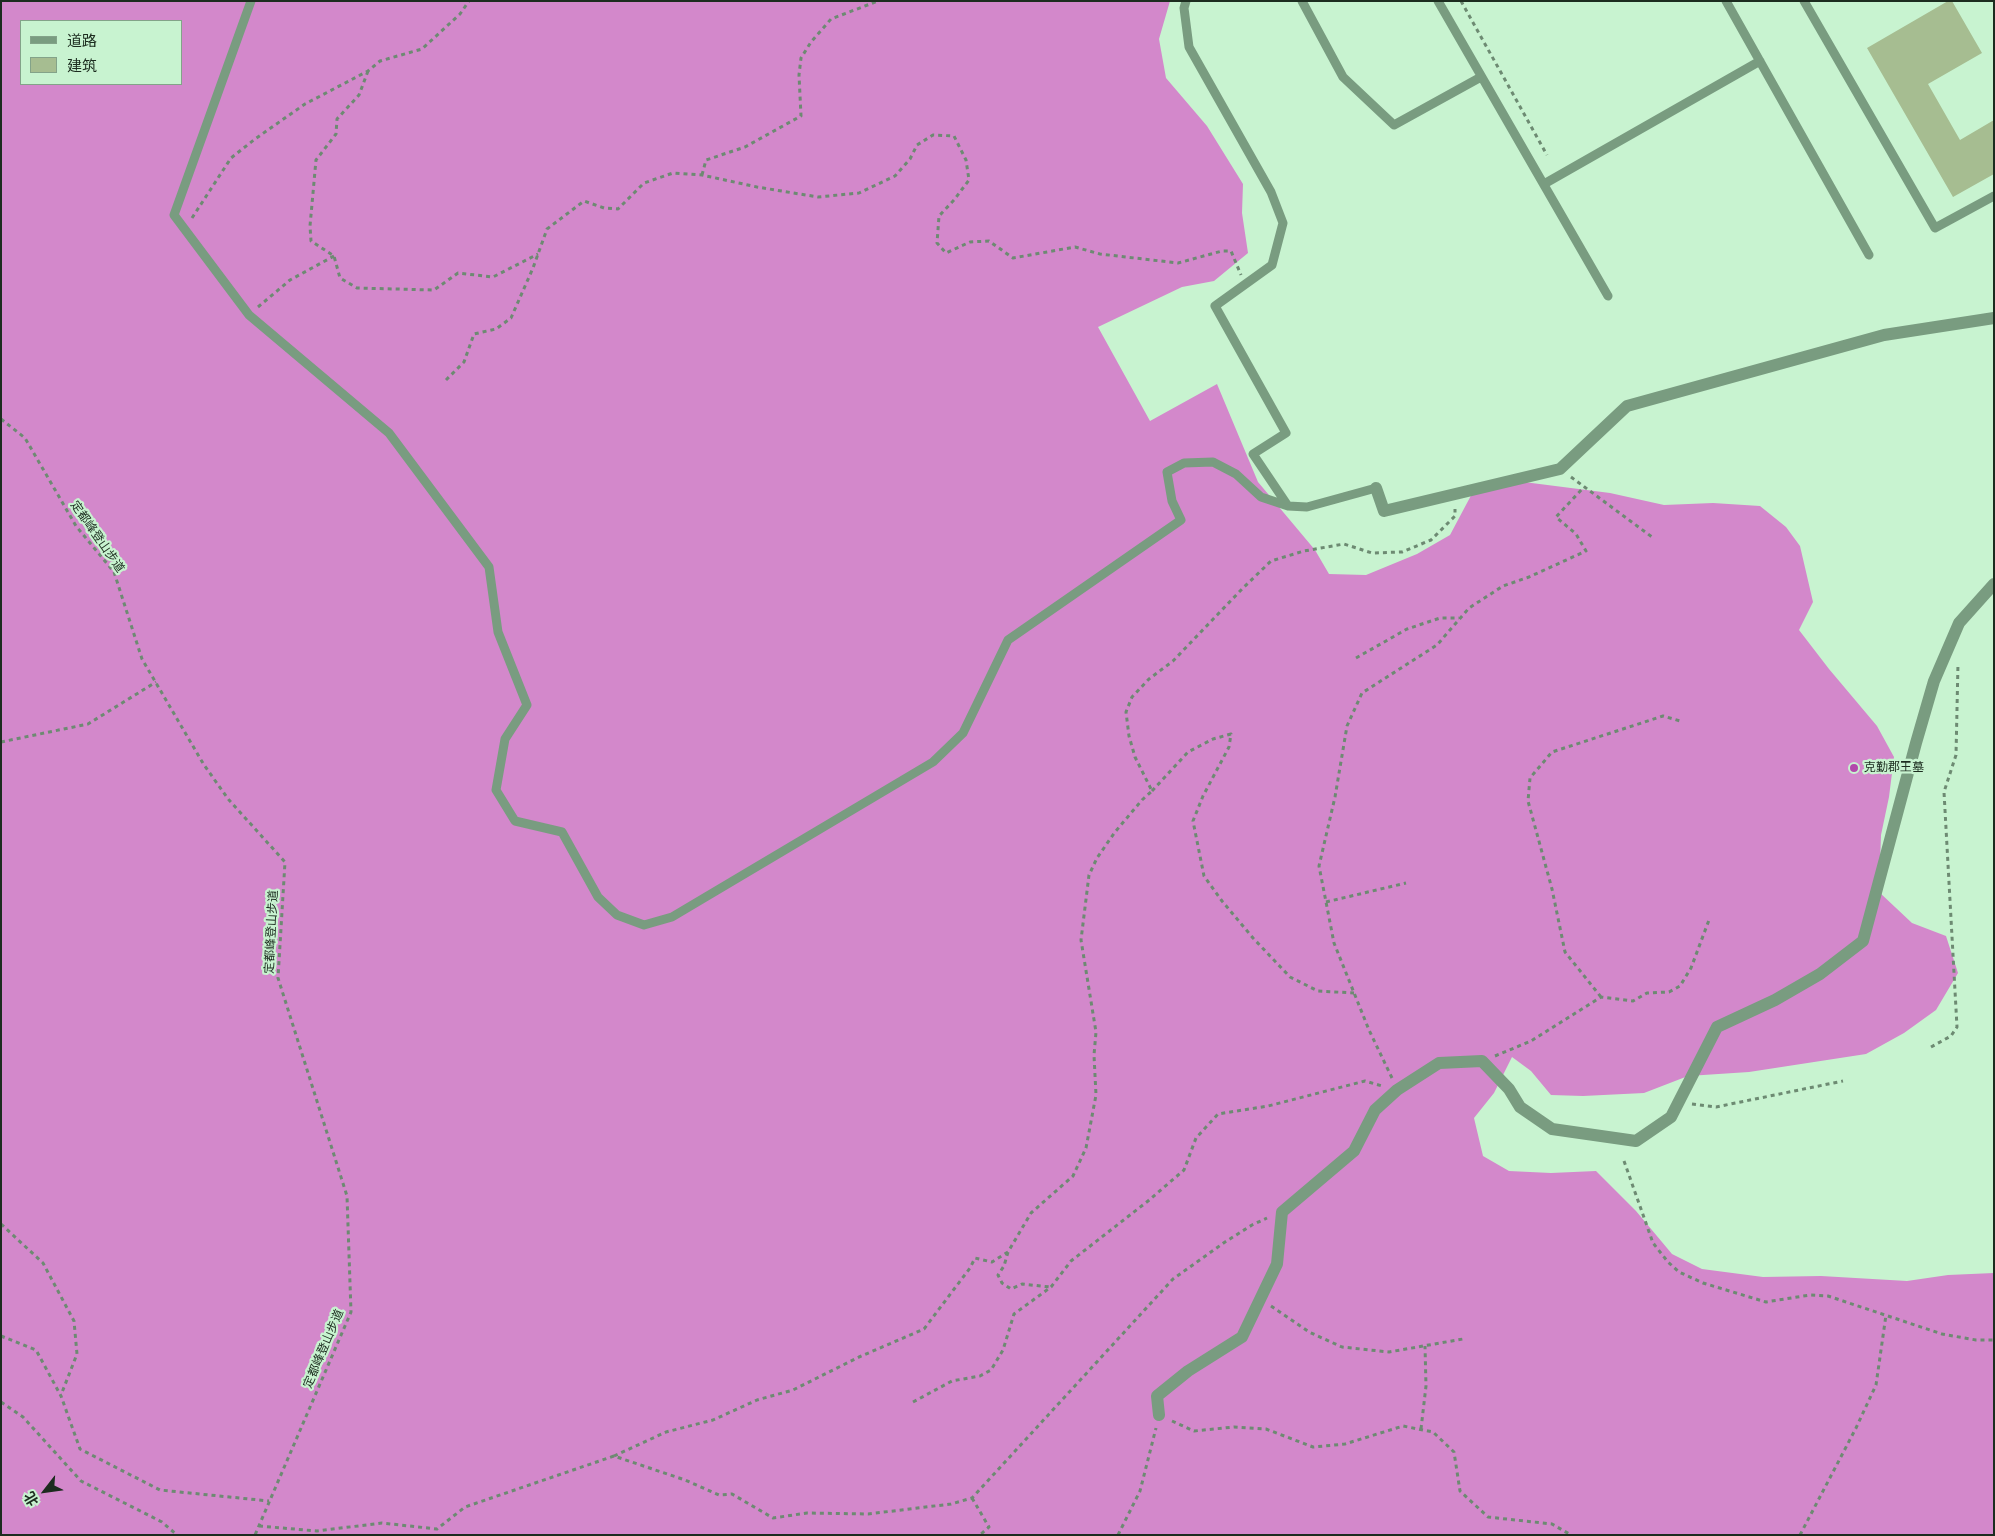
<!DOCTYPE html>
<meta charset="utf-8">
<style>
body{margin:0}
#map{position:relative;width:1995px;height:1536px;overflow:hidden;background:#c8f3d0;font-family:"Varela Round","Noto Sans SC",sans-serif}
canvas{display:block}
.frame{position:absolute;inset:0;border:2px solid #1c2c1f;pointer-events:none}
.legend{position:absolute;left:20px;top:20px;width:162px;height:65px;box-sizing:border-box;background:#c8f3d0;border:1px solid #83a389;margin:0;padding:6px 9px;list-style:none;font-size:15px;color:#1c2c1f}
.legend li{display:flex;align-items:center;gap:10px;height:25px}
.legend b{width:25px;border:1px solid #83a389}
.north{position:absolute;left:20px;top:1466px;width:50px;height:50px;-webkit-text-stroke:4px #c8f3d0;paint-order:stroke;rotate:240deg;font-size:14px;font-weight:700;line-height:20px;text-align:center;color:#1c2c1f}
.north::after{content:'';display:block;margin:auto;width:18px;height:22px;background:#1c2c1f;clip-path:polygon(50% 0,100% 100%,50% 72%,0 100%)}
</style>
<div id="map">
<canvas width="1995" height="1536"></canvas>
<div class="frame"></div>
<ul class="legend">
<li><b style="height:6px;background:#799c80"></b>道路</li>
<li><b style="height:14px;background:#a6bd91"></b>建筑</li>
</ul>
<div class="north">北</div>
</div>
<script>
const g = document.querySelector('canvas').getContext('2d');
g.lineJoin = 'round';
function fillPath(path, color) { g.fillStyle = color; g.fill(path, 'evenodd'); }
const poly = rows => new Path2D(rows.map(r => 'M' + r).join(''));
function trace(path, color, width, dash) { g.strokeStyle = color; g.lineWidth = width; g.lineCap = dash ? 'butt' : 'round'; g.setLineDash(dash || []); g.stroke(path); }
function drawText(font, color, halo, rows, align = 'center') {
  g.font = font + ' "Varela Round","Noto Sans SC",sans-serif'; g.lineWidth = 4.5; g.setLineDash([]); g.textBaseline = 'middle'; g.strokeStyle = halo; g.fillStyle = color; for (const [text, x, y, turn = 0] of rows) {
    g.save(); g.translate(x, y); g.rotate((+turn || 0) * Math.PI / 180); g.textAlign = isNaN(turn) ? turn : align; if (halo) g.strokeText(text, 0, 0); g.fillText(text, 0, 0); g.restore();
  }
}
fillPath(poly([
 [1,1,1170,1,1159,39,1166,78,1207,126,1243,184,1242,213,1248,253,1214,281,1182,287,1098,327,1150,421,1217,384,1258,482,1315,550,1329,574,1366,575,1417,554,1450,535,1475,488,1516,481,1610,493,1664,505,1713,503,1760,506,1786,527,1800,546,1813,602,1799,630,1829,669,1877,726,1894,757,1889,797,1881,835,1879,892,1912,923,1946,936,1958,973,1936,1010,1904,1033,1866,1054,1749,1072,1688,1076,1644,1093,1583,1096,1551,1095,1531,1071,1512,1057,1494,1093,1474,1118,1483,1156,1509,1171,1551,1173,1596,1171,1636,1211,1672,1254,1702,1269,1763,1277,1821,1276,1907,1281,1948,1275,1994,1273,1994,1535,1,1535],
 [21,21,181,21,181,84,21,84]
]), '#d388cb');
fillPath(poly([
 [1948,1,1952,1,1982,53,1928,84,1960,140,1994,120,1994,174,1953,197,1867,48]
]), '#a6bd91');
trace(poly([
 [1461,1,1547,155],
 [368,71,359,95,337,119,336,134,316,160,310,226,311,241,334,256,340,278,357,288,434,290,458,273,493,277,538,254],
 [702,175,706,160,745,147,801,116,799,75,801,58,811,42,831,19,878,1],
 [192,218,231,158,255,139,305,104,368,71,380,61,422,49,460,14,469,1],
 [258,307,290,280,334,256],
 [446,380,464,362,474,334,496,329,511,318,533,268,547,229,584,201,604,208,618,209,644,183,673,173,702,175,757,187,818,197,859,193,895,176,910,159,917,145,933,135,954,136,966,160,969,180,954,200,939,216,937,243,946,253,970,242,989,241,1013,258,1075,247,1100,254,1178,263,1222,251,1231,251,1241,275],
 [1,419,25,438,76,526,114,572,142,659,204,765,229,800,285,862,278,978,347,1196,351,1312,255,1535],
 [1571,477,1652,537],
 [1356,658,1407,629,1440,618,1459,618],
 [1,742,88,724,156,682],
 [1152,791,1188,752,1213,739,1231,734,1229,747,1203,796,1193,821,1204,876,1222,901,1253,938,1290,977,1318,991,1354,993],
 [1326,902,1406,883],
 [1601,997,1565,952,1552,889,1528,801,1530,778,1552,752,1663,716,1680,721],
 [1931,1047,1951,1036,1957,1027,1944,792,1956,755,1958,663],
 [1495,1056,1531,1041,1601,997,1633,1001,1647,993,1669,992,1680,986,1691,968,1709,920],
 [1392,1078,1369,1030,1334,943,1319,866,1335,797,1347,726,1362,693,1437,645,1469,608,1503,586,1529,577,1586,551,1576,534,1556,517,1584,487],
 [1692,1104,1716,1107,1843,1081],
 [1624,1161,1653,1243,1668,1262,1679,1272,1703,1283,1766,1302,1810,1295,1828,1296,1942,1334,1976,1340,1994,1340],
 [1,1224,43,1263,74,1321,77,1354,61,1395],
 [1008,1252,1004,1266,998,1275,1002,1283,1011,1289,1022,1284,1050,1287],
 [1271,1306,1309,1332,1342,1347,1389,1352,1463,1339],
 [1,1336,36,1350,61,1396,80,1449,160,1490,269,1501],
 [1,1402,23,1417,81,1481,162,1522,177,1535],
 [913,1402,952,1381,980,1376,991,1370,1003,1350,1014,1314,1051,1287,1071,1261,1148,1201,1184,1170,1196,1138,1218,1114,1268,1106,1365,1081,1382,1086],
 [1172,1421,1194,1431,1234,1427,1266,1429,1313,1447,1345,1444,1403,1426,1433,1432,1454,1452,1460,1491,1488,1517,1552,1524,1571,1535],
 [1421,1429,1426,1386,1425,1346],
 [614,1456,666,1432,713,1420,757,1400,793,1390,859,1357,924,1329,970,1268,975,1258,992,1262,1008,1252,1031,1213,1073,1176,1086,1148,1096,1095,1094,1055,1096,1032,1081,940,1089,875,1097,858,1115,832,1142,800,1152,791,1135,757,1129,736,1126,712,1132,697,1149,679,1173,661,1242,589,1271,561,1304,551,1344,544,1372,553,1402,552,1431,540,1455,516,1455,509],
 [972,1498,989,1527,980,1535],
 [259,1526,317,1531,382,1523,437,1529,465,1507,614,1456,685,1480,719,1495,732,1494,773,1518,807,1513,868,1514,951,1504,972,1498,1173,1279,1225,1242,1252,1225,1267,1218],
 [1118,1535,1140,1491,1156,1428],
 [1800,1535,1856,1428,1876,1385,1886,1315]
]), '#6d8a72', 3, [4, 4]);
trace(poly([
 [251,1,174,215,249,315,389,433,489,567,498,632,527,705,505,739,496,790,515,821,562,832,598,897,617,915,644,925,672,917,933,762,963,733,1008,640,1181,520,1172,501,1167,472,1184,463,1213,462,1236,474,1261,497,1288,506,1307,507,1376,488],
 [1186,1,1184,8,1189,47,1271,192,1283,223,1272,265,1215,306,1286,433,1253,454,1288,506],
 [1302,1,1343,77,1394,125,1481,77],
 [1438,1,1608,296],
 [1726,1,1869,255],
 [1804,1,1935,228,1994,196],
 [1544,184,1760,61]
]), '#799c80', 9);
trace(poly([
 [1376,488,1384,511,1560,469,1627,406,1884,335,1994,318],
 [1159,1415,1157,1396,1188,1371,1242,1337,1277,1264,1282,1212,1354,1151,1375,1110,1397,1090,1439,1063,1482,1061,1509,1089,1520,1107,1552,1129,1636,1141,1671,1117,1717,1027,1775,1000,1820,974,1863,941,1916,743,1934,681,1959,623,1994,584]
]), '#799c80', 12);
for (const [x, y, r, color] of [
 [1854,768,5,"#b249ab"]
]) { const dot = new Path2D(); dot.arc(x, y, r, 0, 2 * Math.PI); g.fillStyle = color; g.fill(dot); trace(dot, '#c8f3d0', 2); }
drawText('12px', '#1c2c1f', '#c8f3d0', [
 ["定都峰登山步道",97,537,55],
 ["定都峰登山步道",272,932,-87],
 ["定都峰登山步道",324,1349,-67]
]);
drawText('12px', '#1c2c1f', '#c8f3d0', [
 ["克勤郡王墓",1864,768]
], 'left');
</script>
